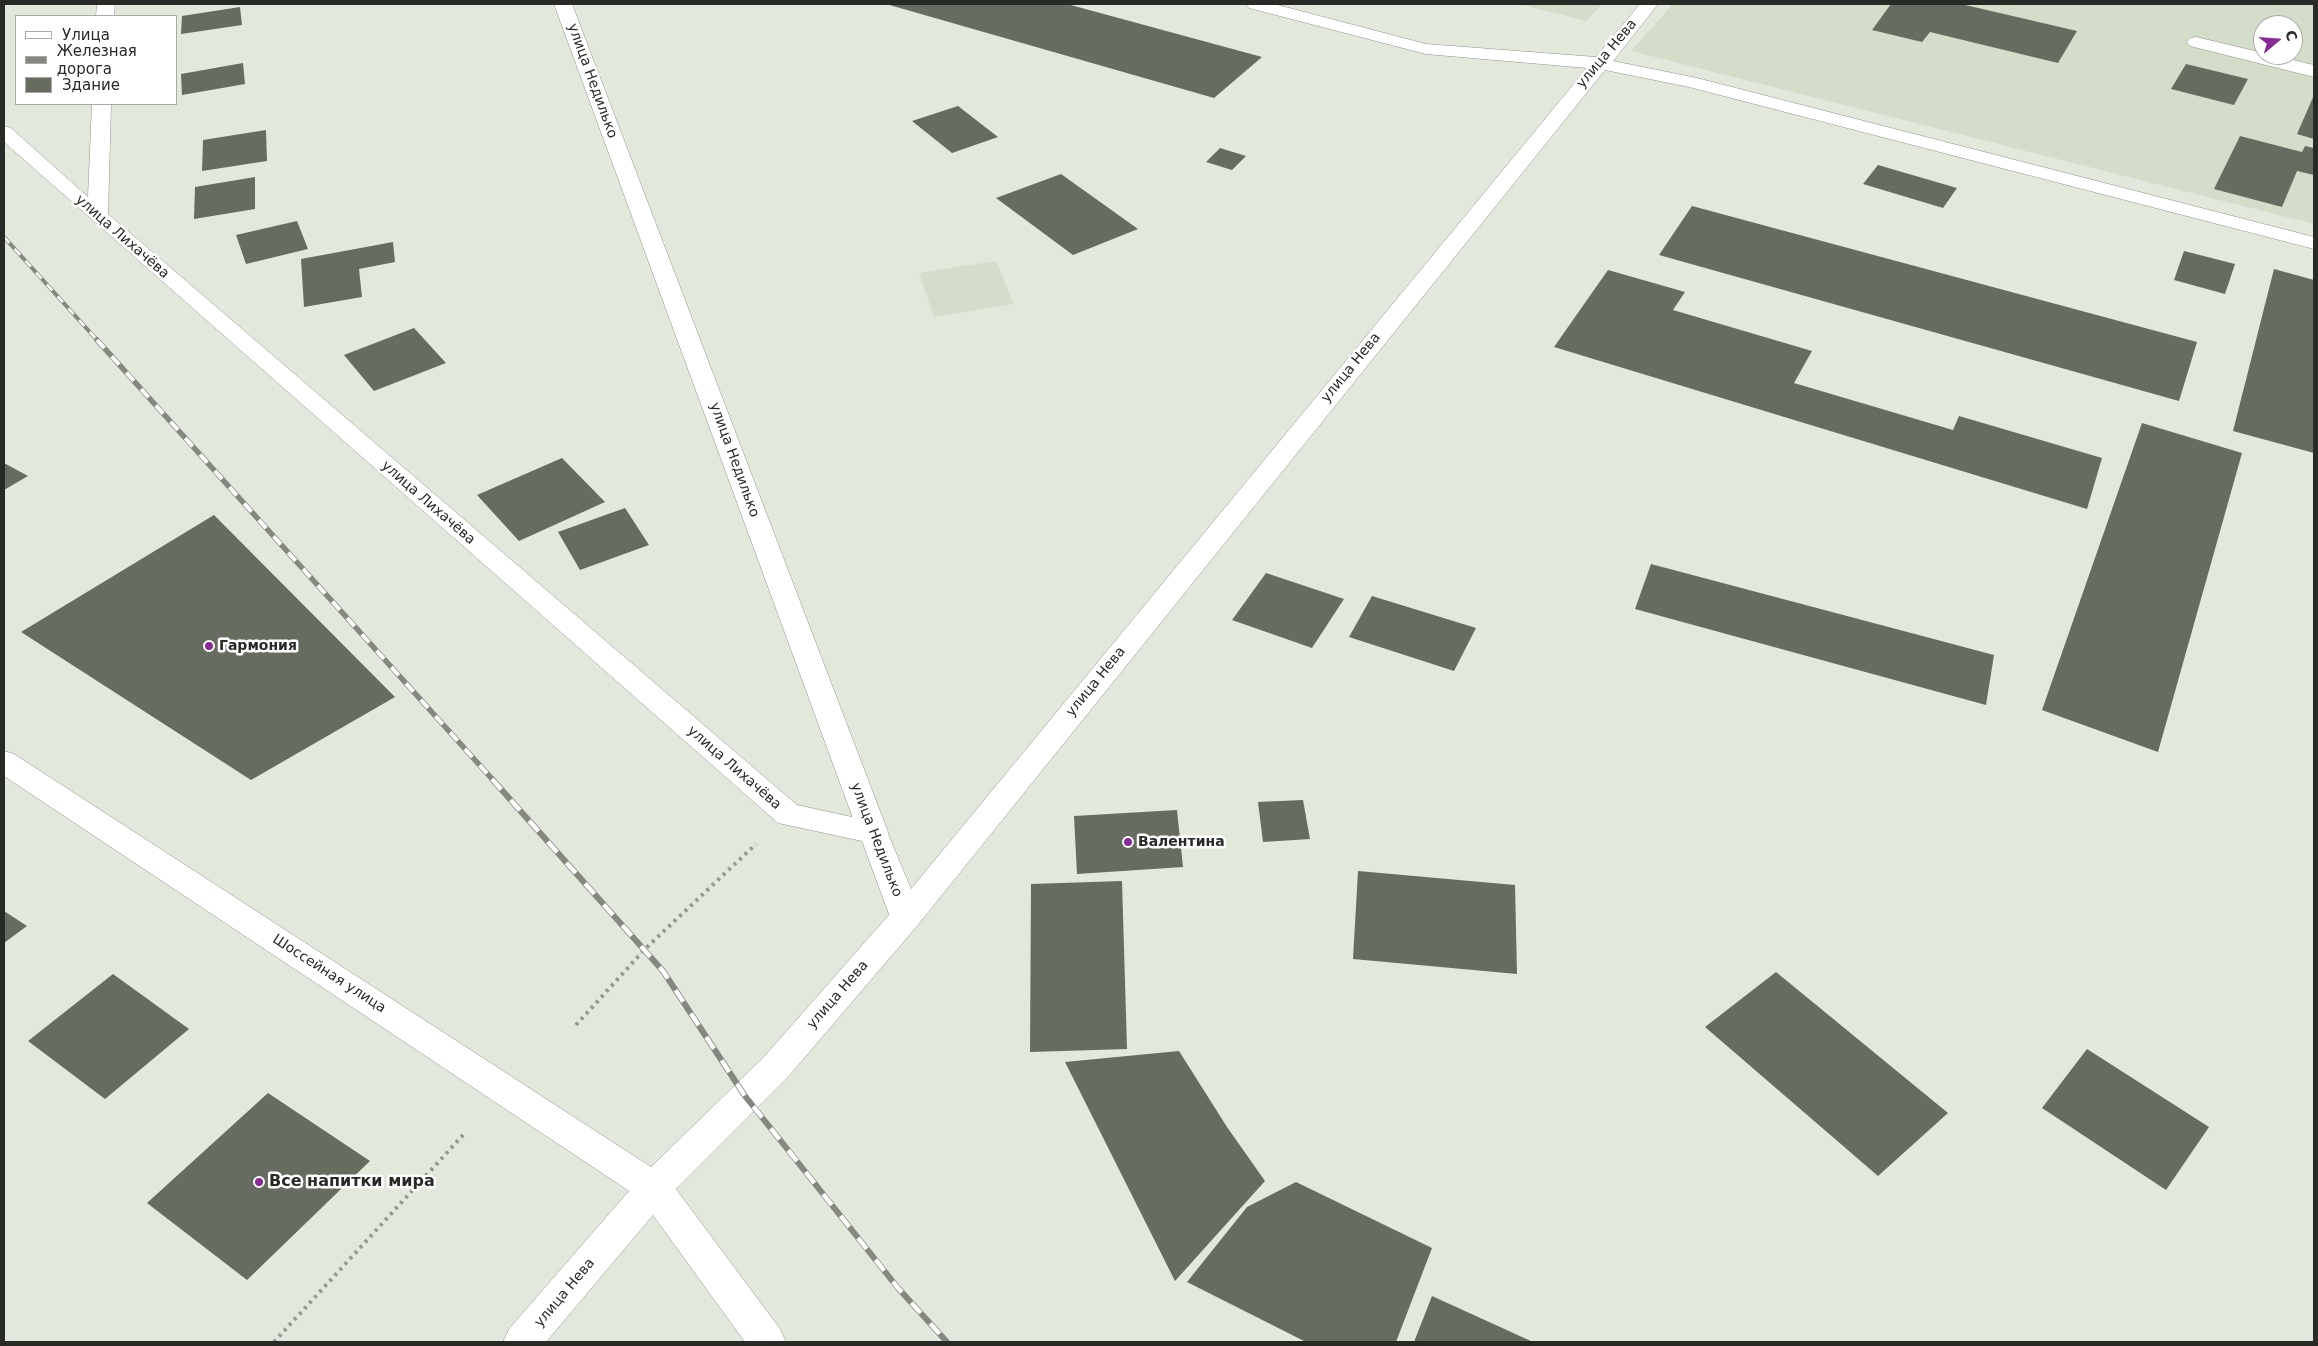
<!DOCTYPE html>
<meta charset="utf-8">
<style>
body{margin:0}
#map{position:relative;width:2318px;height:1346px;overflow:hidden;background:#e2e8db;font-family:"DejaVu Sans",sans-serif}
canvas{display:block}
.frame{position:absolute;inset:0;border:5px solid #282a26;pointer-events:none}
.legend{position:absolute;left:15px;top:15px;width:162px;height:90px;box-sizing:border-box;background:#fff;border:1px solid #a9aaa8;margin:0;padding:6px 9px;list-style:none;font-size:15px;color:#282a26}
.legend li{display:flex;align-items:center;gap:10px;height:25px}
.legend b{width:25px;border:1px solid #a9aaa8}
.north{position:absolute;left:2253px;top:15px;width:50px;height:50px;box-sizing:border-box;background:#fff;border:1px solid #a9aaa8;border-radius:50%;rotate:72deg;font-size:14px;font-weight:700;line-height:20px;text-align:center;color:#282a26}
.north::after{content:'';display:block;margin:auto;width:18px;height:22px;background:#882a94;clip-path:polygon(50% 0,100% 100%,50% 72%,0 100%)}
</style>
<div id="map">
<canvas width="2318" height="1346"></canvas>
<div class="frame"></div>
<ul class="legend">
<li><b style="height:6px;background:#fff"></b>Улица</li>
<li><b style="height:6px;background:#84887f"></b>Железная дорога</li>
<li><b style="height:14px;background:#676c61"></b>Здание</li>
</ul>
<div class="north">С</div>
</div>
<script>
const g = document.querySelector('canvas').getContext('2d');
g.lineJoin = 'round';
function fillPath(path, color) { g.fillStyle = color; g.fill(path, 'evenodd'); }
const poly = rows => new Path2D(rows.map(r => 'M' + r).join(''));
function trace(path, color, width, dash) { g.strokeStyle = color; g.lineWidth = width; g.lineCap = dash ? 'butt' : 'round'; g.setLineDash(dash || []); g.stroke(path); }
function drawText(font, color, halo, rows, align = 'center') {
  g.font = font + ' "DejaVu Sans",sans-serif'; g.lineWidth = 5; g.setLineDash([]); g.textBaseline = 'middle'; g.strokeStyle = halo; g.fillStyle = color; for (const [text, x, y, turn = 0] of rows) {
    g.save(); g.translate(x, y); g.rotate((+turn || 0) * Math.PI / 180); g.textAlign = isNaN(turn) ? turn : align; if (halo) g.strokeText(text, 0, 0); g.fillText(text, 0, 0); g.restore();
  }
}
fillPath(poly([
 [1519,4,1602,4,1586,21],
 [1673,4,2314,4,2314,224,1631,51],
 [2263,25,2293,25,2293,55,2263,55],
 [996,261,1014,304,934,317,919,273]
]), '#d4ddca');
fillPath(poly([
 [886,4,1067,4,1262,57,1214,98],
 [1891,4,1961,4,2077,31,2058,63,1930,32,1922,42,1872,30],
 [240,7,242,25,181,34,182,16],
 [243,63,245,84,182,95,181,74],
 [2186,64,2248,79,2234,105,2171,89],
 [2314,95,2314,139,2297,134],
 [958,106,998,137,952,153,912,121],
 [266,130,267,161,202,171,203,140],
 [2240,136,2302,152,2305,146,2314,148,2314,175,2297,171,2282,207,2214,189],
 [1220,148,1246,156,1232,170,1206,162],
 [1878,165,1957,188,1943,208,1863,184],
 [1061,174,1138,229,1073,255,996,198],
 [255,177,255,209,194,219,195,187],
 [1692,206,2197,342,2179,401,1659,255],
 [297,221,308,249,246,264,236,235],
 [393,242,395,262,359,269,362,297,304,307,301,259],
 [2184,251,2235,264,2225,294,2174,280],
 [2274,269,2314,280,2314,453,2233,431],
 [1608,270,1685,292,1673,310,1812,351,1794,383,1953,430,1959,416,2102,458,2087,509,1554,347],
 [414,328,446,363,374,391,344,355],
 [2142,423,2242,453,2158,752,2042,710],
 [562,458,605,502,519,541,477,495],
 [4,463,28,476,4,490],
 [625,508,649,545,580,570,558,532],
 [214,515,395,697,251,780,21,632],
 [1651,564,1994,655,1986,705,1635,609],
 [1266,573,1344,599,1312,648,1232,620],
 [1372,596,1476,628,1454,671,1349,637],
 [1303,800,1310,839,1263,842,1258,802],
 [1177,810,1183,867,1077,874,1074,816],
 [1358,871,1515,885,1517,974,1353,959],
 [1122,881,1127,1049,1030,1052,1031,884],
 [4,911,27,926,4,943],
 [1776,972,1948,1113,1878,1176,1705,1027],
 [113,974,189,1029,105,1099,28,1041],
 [2087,1049,2209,1127,2166,1190,2042,1108],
 [1179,1051,1227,1127,1265,1181,1175,1281,1065,1062],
 [268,1093,370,1161,247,1280,147,1203],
 [1296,1182,1432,1248,1396,1342,1306,1342,1187,1282,1247,1207],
 [1432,1296,1533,1342,1414,1342]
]), '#676c61');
const minor = poly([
 [97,4,115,4,114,16,96,16,97,4],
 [1246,4,1274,4,1426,44,1596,57,1640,4,1658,4,1613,61,1697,78,2314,237,2314,249,1689,87,1605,70,917,926,906,929,895,926,890,917,862,841,778,823,4,142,4,126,11,128,88,197,92,104,111,104,108,214,797,805,884,824,911,889,1587,68,1426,54,1249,8,1246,4],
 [2196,37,2263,53,2263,55,2271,55,2314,65,2314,77,2190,46,2187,42,2190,38,2196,37]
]);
const major = poly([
 [554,4,572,4,888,832,884,840,873,843,862,840,858,832,554,4],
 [4,751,14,754,651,1167,763,1058,895,908,906,905,917,908,922,917,917,926,787,1078,676,1189,780,1329,786,1342,745,1342,653,1215,546,1342,503,1342,509,1329,629,1191,4,776,4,751]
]);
trace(minor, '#8f9488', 1);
trace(major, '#8f9488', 1);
trace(poly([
 [576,1025,645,949,756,844],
 [274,1342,464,1134]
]), '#959a91', 4, [3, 4.5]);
fillPath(minor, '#fff');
fillPath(major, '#fff');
const railFar2 = poly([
 [4,237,98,341]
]);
const railFar1 = poly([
 [97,340,493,780]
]);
const rail = poly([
 [492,779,663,971,745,1096,898,1288,947,1342]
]);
trace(railFar2, '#84887f', 4);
trace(railFar1, '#84887f', 5.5);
trace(rail, '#84887f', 6);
trace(railFar2, '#fff', 2.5, [8]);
trace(railFar1, '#fff', 4, [11]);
trace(rail, '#fff', 4.5, [14]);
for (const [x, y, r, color] of [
 [209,646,5,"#882a94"],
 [1128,842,5,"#882a94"],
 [259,1182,5,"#882a94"]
]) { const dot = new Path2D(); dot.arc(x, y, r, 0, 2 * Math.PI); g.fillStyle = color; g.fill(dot); trace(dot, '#fff', 2); }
drawText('14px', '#282a26', '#fff', [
 ["улица Нева",1607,54,-50],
 ["улица Недилько",592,81,70],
 ["улица Лихачёва",122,237,41],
 ["улица Нева",1351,368,-51],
 ["улица Недилько",734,460,70],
 ["улица Лихачёва",428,503,41],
 ["улица Нева",1096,682,-51],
 ["улица Лихачёва",734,768,41],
 ["улица Недилько",876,840,69],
 ["Шоссейная улица",329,974,33],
 ["улица Нева",838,995,-49],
 ["улица Нева",565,1293,-50]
]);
drawText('bold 14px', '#282a26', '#fff', [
 ["Гармония",219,646],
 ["Валентина",1138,842]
], 'left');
drawText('bold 16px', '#282a26', '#fff', [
 ["Все напитки мира",269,1182]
], 'left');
</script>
